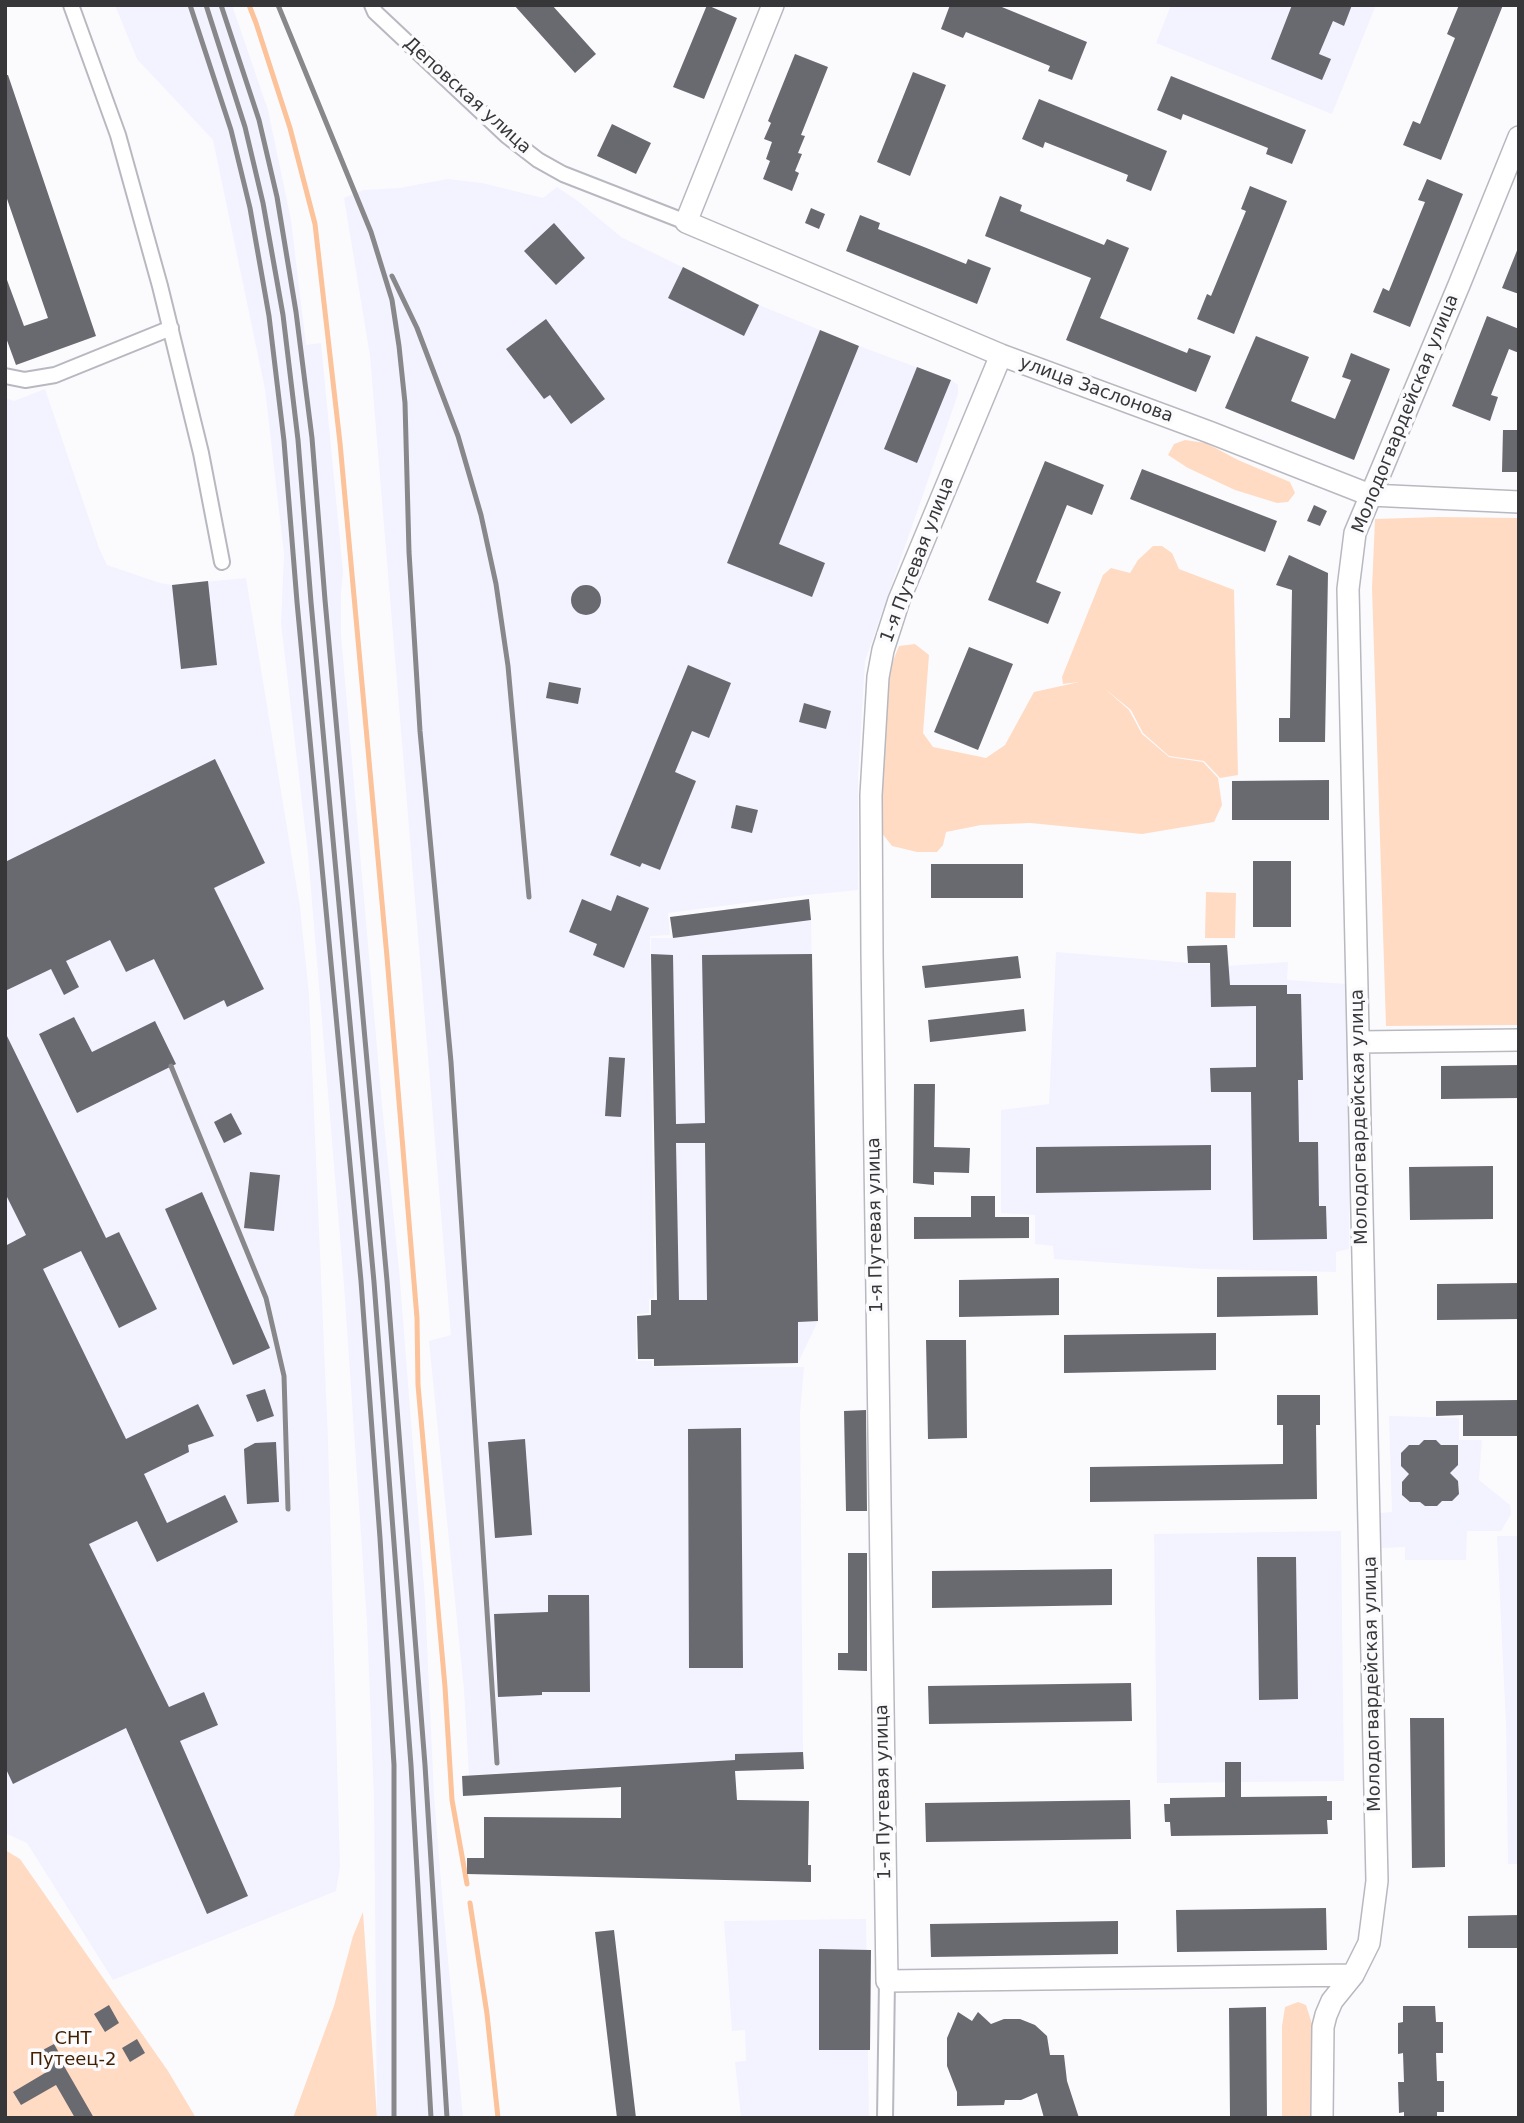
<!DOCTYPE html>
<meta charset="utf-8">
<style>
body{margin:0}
#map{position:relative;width:1524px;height:2123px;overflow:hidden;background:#fbfbfe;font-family:"DejaVu Sans",sans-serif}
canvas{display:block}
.frame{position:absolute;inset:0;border:7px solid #37373a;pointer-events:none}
</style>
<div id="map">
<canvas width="1524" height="2123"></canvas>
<div class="frame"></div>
</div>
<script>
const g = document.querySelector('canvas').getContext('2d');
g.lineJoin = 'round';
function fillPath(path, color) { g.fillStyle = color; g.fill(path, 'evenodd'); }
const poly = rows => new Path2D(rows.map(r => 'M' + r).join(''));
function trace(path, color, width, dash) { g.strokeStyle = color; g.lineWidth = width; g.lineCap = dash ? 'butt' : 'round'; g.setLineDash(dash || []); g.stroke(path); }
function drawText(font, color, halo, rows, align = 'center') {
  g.font = font + ' "DejaVu Sans",sans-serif'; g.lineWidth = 7; g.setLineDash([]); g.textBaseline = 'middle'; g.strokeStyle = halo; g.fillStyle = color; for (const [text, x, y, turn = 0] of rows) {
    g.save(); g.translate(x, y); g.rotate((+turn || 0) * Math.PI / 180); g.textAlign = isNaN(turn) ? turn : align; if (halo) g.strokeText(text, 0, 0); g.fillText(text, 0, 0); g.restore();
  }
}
fillPath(poly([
 [115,5,232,5,268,110,291,220,306,345,321,343,343,572,341,592,341,635,382,1105,399,1269,425,1599,434,1795,443,1907,463,2118,377,2118,374,1799,367,1623,344,1285,308,854,281,623,284,554,265,389,213,140,137,59],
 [1171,5,1376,5,1332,114,1156,43],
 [448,179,482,183,543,198,557,187,579,202,621,237,759,305,859,346,951,380,958,385,958,394,865,661,858,777,858,890,807,895,668,913,670,935,650,936,654,1298,649,1299,649,1313,636,1314,636,1361,652,1361,652,1367,804,1367,800,1413,803,1752,735,1754,735,1760,469,1775,464,1690,429,1341,451,1335,370,356,344,198,363,190,399,188],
 [45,389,99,548,107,565,160,583,172,585,246,578,300,907,309,995,328,1441,340,1867,336,1891,113,1980,27,1843,5,1833,5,398,14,401],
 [809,899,811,920,818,1321,798,1363,654,1366,653,1359,638,1359,637,1316,651,1315,651,1300,657,1300,651,938,673,938,670,917],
 [1056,952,1226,966,1288,962,1287,980,1347,984,1350,1123,1349,1249,1336,1252,1336,1272,1204,1269,1054,1259,1053,1246,1035,1244,1035,1215,1001,1213,1001,1110,1049,1104],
 [1389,1416,1459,1418,1459,1440,1482,1440,1479,1480,1510,1505,1511,1514,1501,1531,1467,1531,1466,1560,1405,1560,1405,1547,1382,1548,1380,1513,1392,1512],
 [1341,1531,1344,1781,1157,1783,1154,1534],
 [1497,1536,1519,1536,1519,1864,1508,1864,1506,1724],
 [866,1919,869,2118,741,2118,735,2062,746,2061,745,2030,732,2031,724,1921]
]), '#f3f2ff');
fillPath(poly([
 [1185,440,1206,443,1238,460,1290,482,1295,493,1288,502,1277,503,1235,490,1188,468,1168,455,1174,444],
 [1438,517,1519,518,1519,1025,1386,1026,1372,588,1375,519],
 [1153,546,1162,546,1172,553,1179,569,1234,590,1238,775,1220,778,1204,761,1169,756,1143,733,1131,710,1104,688,1129,710,1142,734,1169,757,1203,762,1218,778,1222,805,1214,822,1142,834,1030,823,981,825,946,832,943,845,937,852,917,852,892,846,881,832,878,793,885,734,882,704,886,678,899,646,915,644,929,655,923,733,933,747,986,758,1005,745,1034,692,1079,682,1063,684,1062,677,1103,575,1111,568,1130,573,1138,560],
 [1206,892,1236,893,1235,938,1205,938],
 [5,1850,20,1859,168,2071,196,2118,5,2118],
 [363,1912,377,2118,293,2118,334,2006,353,1936],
 [1298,2002,1306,2005,1313,2027,1312,2118,1282,2118,1282,2026,1285,2007]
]), '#ffdbc3');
trace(poly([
 [249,5,256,23,290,128,315,224,340,443,387,957,417,1318,418,1385,445,1687,452,1800,467,1884],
 [470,1903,487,2014,498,2118]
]), '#fcc299', 5);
fillPath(poly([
 [514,5,552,5,596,54,575,73],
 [707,5,737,18,704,99,673,87],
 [950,5,997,5,1087,42,1072,80,1048,71,1050,66,966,32,963,38,941,29],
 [1292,5,1352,5,1344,26,1333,21,1319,54,1331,59,1322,80,1271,59],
 [1459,5,1503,5,1441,160,1403,145,1413,121,1420,124,1455,38,1447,34],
 [795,54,828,67,801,135,805,136,798,153,802,154,795,171,799,173,792,191,763,179,770,161,766,159,772,142,764,139,771,123,768,121],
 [913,72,946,85,910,176,877,162],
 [5,75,8,75,96,336,16,365,5,335,5,280,7,280,24,326,48,318,5,193],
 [1171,76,1306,130,1292,164,1266,154,1268,148,1183,114,1181,120,1157,110],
 [1039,99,1167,151,1151,191,1126,181,1128,175,1045,142,1043,148,1022,139],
 [612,124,651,143,636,174,597,156],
 [1427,179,1463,194,1410,327,1373,312,1383,288,1389,291,1425,202,1418,200],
 [1250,186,1287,201,1234,334,1197,319,1207,294,1211,296,1246,211,1241,209],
 [1000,196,1022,205,1020,211,1104,245,1107,239,1129,248,1100,318,1187,353,1189,348,1211,356,1196,392,1066,340,1091,278,985,236],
 [811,208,825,214,819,229,805,223],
 [860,215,880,223,878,229,924,247,966,264,968,259,991,268,977,304,846,251],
 [554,223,585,258,556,285,524,251],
 [1518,248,1519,248,1519,294,1502,288],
 [683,267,759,305,744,336,668,298],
 [1487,316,1519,329,1519,353,1509,349,1491,395,1498,397,1490,421,1452,406],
 [546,319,605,399,571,424,550,395,544,399,506,349],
 [820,330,859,346,779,544,825,563,812,597,727,563],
 [1256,336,1309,357,1291,401,1335,419,1351,380,1342,377,1351,353,1390,369,1354,460,1225,408],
 [917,367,951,380,917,463,884,449],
 [1503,430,1519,430,1519,472,1502,472],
 [1045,461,1104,485,1092,515,1067,505,1036,582,1061,592,1048,624,988,600],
 [1142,469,1277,521,1265,552,1130,499],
 [1314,505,1327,511,1320,526,1307,521],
 [1289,555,1328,573,1325,742,1279,742,1279,718,1290,718,1292,590,1276,585],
 [208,581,217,665,181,669,172,585],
 '571 600a15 15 0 1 1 30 0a15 15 0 1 1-30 0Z',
 [969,647,1013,664,978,750,934,732],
 [688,665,731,683,709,738,692,731,675,772,696,781,660,870,642,863,640,867,610,855],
 [549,682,581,688,578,704,546,698],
 [804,703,831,711,826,729,799,722],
 [215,759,265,863,214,888,264,989,227,1007,224,1000,184,1020,154,959,126,972,110,940,66,961,79,987,64,995,51,969,5,991,5,862],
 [1329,780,1329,820,1232,820,1232,781],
 [736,805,758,810,752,833,731,828],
 [1253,861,1291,861,1291,927,1253,927],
 [931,864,1023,864,1023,898,931,898],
 [617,895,649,908,624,968,593,955,597,944,569,932,582,899,611,911],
 [809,899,811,920,673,938,670,917],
 [1227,945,1230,985,1287,985,1287,994,1301,994,1303,1080,1298,1080,1299,1142,1318,1142,1319,1206,1326,1206,1327,1239,1253,1240,1251,1092,1211,1092,1210,1068,1256,1067,1256,1006,1211,1007,1210,963,1188,963,1187,946],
 [651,954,673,955,676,1124,705,1123,702,955,812,954,818,1321,798,1322,798,1363,654,1366,654,1359,638,1359,637,1316,651,1315,651,1300,657,1300],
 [676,1143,705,1143,707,1300,679,1300],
 [1018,956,1021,978,925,988,922,966],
 [1024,1009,1026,1031,930,1042,928,1020],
 [74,1017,92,1052,155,1021,176,1064,77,1113,39,1034],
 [5,1032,106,1238,119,1232,157,1309,119,1328,81,1251,43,1269,126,1439,198,1404,214,1436,188,1445,189,1452,144,1474,167,1523,225,1495,238,1522,157,1562,137,1521,89,1544,169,1707,204,1692,218,1725,180,1741,248,1896,207,1914,126,1728,13,1784,5,1767,5,1246,26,1235,5,1193],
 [609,1057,625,1058,621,1117,605,1116],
 [1519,1065,1519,1098,1441,1099,1441,1066],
 [914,1084,935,1084,934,1147,970,1148,969,1173,934,1172,934,1185,913,1183],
 [231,1113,242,1134,224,1143,214,1122],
 [1211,1145,1211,1190,1036,1193,1036,1147],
 [1493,1166,1493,1219,1410,1220,1409,1167],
 [250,1172,280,1175,274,1231,244,1228],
 [202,1192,270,1348,233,1365,165,1209],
 [971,1196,995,1196,995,1217,1029,1217,1029,1238,914,1239,914,1217,971,1217],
 [1317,1276,1318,1315,1217,1317,1217,1277],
 [1059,1278,1059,1315,959,1317,959,1280],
 [1519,1283,1519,1319,1437,1320,1437,1284],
 [1216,1333,1216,1370,1064,1373,1064,1335],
 [926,1340,966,1340,967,1438,928,1439],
 [265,1389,274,1416,257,1422,246,1395],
 [1277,1395,1320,1395,1320,1425,1316,1425,1317,1499,1090,1502,1090,1467,1283,1464,1283,1425,1277,1425],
 [1519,1400,1519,1436,1463,1436,1463,1415,1436,1416,1436,1401],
 [866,1410,867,1511,846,1511,844,1411],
 [741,1428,743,1668,689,1668,688,1429],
 [525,1439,532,1535,495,1538,488,1442],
 [1424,1440,1436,1440,1441,1445,1458,1445,1458,1465,1450,1473,1458,1481,1459,1494,1452,1501,1442,1501,1437,1506,1425,1506,1420,1502,1410,1502,1402,1495,1402,1482,1409,1474,1401,1466,1401,1453,1409,1445,1419,1445],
 [276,1442,279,1502,247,1504,244,1449,255,1443],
 [848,1553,867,1553,867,1671,838,1670,838,1653,848,1653],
 [1257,1557,1296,1557,1298,1699,1259,1700],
 [1112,1569,1112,1605,932,1608,932,1571],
 [548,1595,589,1595,590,1692,542,1692,542,1695,498,1697,494,1614,548,1612],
 [1131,1683,1132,1721,929,1724,928,1686],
 [1410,1718,1444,1718,1445,1867,1412,1868],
 [803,1752,804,1769,735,1771,737,1800,809,1801,808,1865,811,1865,811,1882,467,1874,467,1858,484,1858,484,1817,621,1818,621,1787,463,1796,462,1776,735,1760,735,1754],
 [1225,1762,1241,1762,1241,1797,1327,1796,1327,1801,1332,1801,1332,1820,1327,1820,1328,1834,1171,1836,1170,1822,1165,1822,1164,1804,1170,1804,1170,1798,1225,1797],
 [1130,1800,1131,1839,926,1842,925,1803],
 [1326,1908,1327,1950,1177,1952,1176,1910],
 [1519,1915,1519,1948,1468,1948,1468,1916],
 [1118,1921,1118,1954,931,1957,930,1924],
 [614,1930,636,2118,617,2118,595,1932],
 [819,1949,871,1950,870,2050,819,2050],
 [109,2005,119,2023,105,2032,94,2014],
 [1403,2006,1435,2006,1436,2022,1443,2022,1443,2053,1436,2053,1437,2081,1444,2081,1444,2112,1437,2112,1437,2118,1404,2118,1404,2112,1399,2113,1398,2082,1404,2082,1403,2053,1398,2054,1398,2023,1403,2022],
 [1266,2007,1267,2118,1230,2118,1229,2008],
 [958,2012,972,2021,978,2012,991,2024,1004,2019,1020,2019,1035,2025,1047,2036,1050,2055,1064,2055,1067,2081,1079,2118,1044,2118,1037,2093,1021,2100,1005,2100,1004,2105,957,2106,957,2092,947,2066,947,2038],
 [137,2039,145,2053,130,2062,122,2048],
 [54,2044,62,2058,60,2059,94,2118,75,2118,56,2085,21,2105,13,2092,50,2070,39,2052]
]), '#696970');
const street = poly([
 [71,5,118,135,160,286,201,453,222,562],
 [372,5,375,12,507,136,538,160,563,174,686,222],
 [5,376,25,380,55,375,171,328],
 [885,2118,887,1981]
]);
const secondary = poly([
 [773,5,686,222,1001,355,1209,432,1370,495,1519,502],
 [1001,355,899,600,883,650,878,677,871,795,872,953,887,1981,1353,1975],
 [1359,1042,1519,1040],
 [1322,2118,1323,2027,1326,2015,1332,2001,1353,1975,1369,1943,1377,1881,1348,589,1355,533,1459,285,1519,137]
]);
trace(street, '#b8b8c0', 18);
trace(secondary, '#b8b8c0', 24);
trace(street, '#fff', 14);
trace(secondary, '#fff', 21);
trace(poly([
 [190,5,231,130,250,208,269,316,284,441,297,602,361,1281,380,1538,394,1765,394,2118],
 [206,5,245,127,263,203,283,315,298,440,311,602,374,1282,411,1765,431,2118],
 [221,5,259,120,277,197,296,312,312,438,325,600,387,1281,425,1765,447,2118],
 [278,5,371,232,392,300,399,346,405,403,409,552,420,731,451,1062,497,1763],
 [392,276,417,328,458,436,481,515,496,584,508,666,529,897],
 [171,1066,266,1298,284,1376,288,1509]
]), '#88888b', 5);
drawText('18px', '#37373a', '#fbfbfe', [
 ["Деповская улица",467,96,42],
 ["улица Заслонова",1096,390,20],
 ["Молодогвардейская улица",1406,414,-68],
 ["1-я Путевая улица",918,560,-69],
 ["Молодогвардейская улица",1360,1117,-91],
 ["1-я Путевая улица",876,1225,-91],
 ["Молодогвардейская улица",1373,1684,-91],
 ["1-я Путевая улица",884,1792,-91]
]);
drawText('18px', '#431f00', '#fbfbfe', [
 ["СНТ",73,2039],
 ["Путеец-2",73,2060]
]);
</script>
